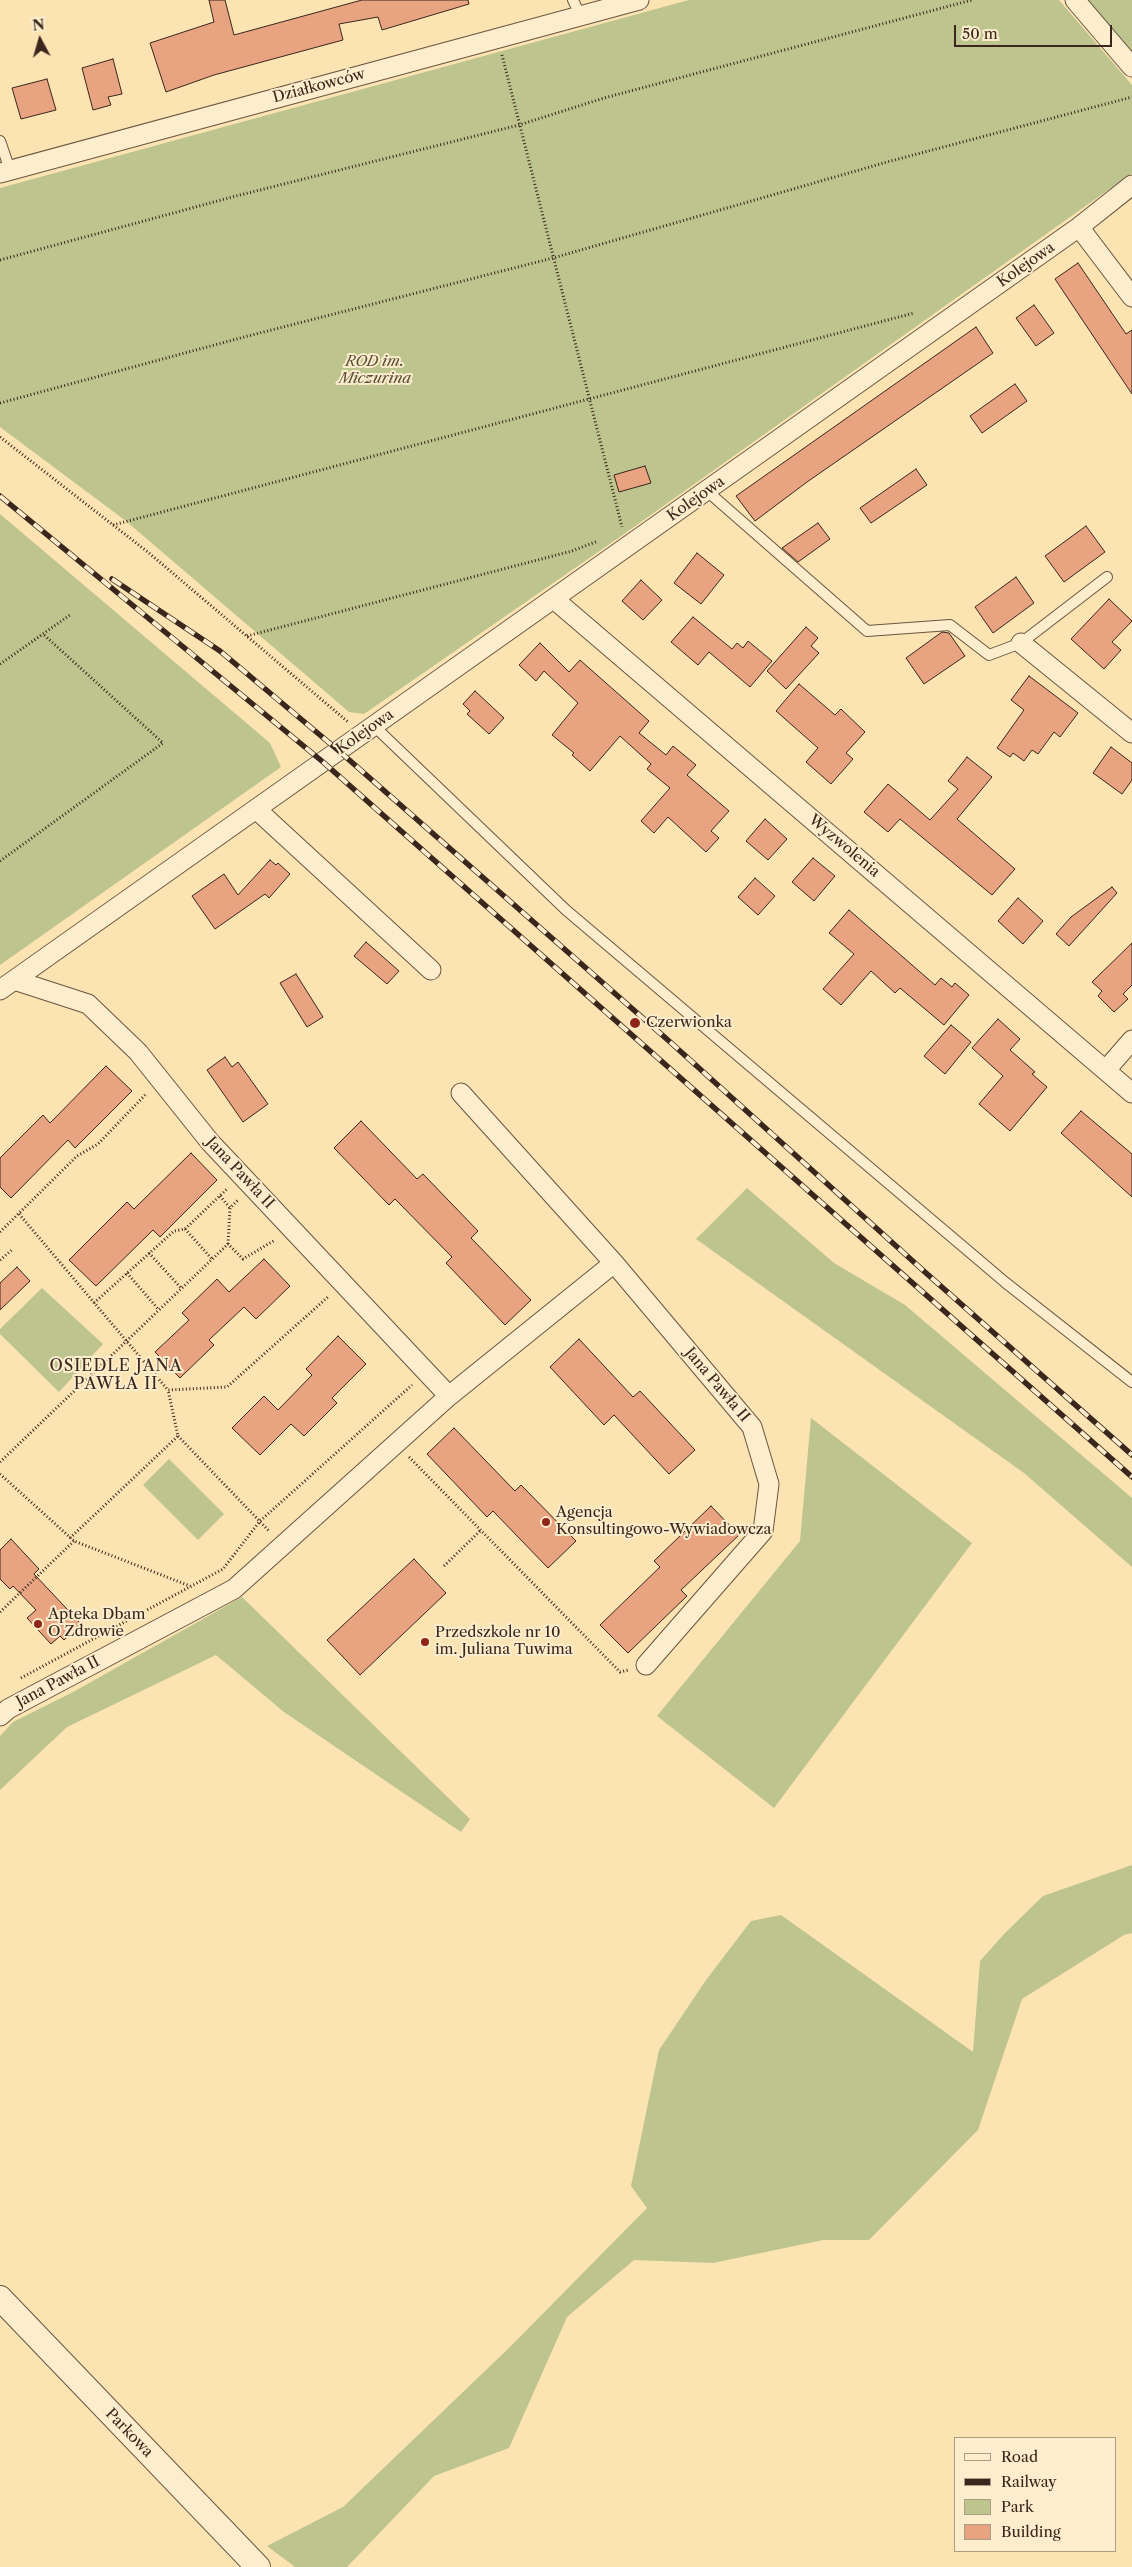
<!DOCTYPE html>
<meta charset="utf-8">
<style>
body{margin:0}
#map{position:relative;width:1132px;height:2567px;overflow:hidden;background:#fbe3b2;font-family:"Libre Caslon Text",serif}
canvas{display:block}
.legend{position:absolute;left:954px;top:2437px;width:162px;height:115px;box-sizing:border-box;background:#fcedcd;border:1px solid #ae9d86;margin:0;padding:6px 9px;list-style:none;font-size:15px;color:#3a261c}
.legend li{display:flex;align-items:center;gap:10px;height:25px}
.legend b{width:25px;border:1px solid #ae9d86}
.north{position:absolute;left:15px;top:15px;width:50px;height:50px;-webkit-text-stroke:4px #fcedcd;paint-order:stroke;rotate:354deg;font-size:14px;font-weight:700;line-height:20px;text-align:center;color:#3a261c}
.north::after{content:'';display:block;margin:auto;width:18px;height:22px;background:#3a261c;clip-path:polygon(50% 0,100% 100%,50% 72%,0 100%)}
.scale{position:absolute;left:954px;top:25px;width:158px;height:22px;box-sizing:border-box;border:2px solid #3a261c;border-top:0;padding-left:6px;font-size:15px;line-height:18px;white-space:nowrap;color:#3a261c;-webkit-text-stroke:4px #fcedcd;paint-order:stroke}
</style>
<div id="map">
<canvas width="1132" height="2567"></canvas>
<ul class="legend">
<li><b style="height:6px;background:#fcedcd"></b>Road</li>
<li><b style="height:6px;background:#3a261c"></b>Railway</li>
<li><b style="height:14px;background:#bdc48d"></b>Park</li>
<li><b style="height:14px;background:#e8a381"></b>Building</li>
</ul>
<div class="north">N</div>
<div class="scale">50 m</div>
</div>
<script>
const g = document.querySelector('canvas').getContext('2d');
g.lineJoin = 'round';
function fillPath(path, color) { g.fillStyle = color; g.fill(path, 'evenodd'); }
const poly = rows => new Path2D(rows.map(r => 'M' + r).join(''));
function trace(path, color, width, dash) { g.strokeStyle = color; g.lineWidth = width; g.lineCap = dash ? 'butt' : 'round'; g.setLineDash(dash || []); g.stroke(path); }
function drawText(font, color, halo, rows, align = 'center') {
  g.font = font + ' "Libre Caslon Text",serif'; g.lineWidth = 4; g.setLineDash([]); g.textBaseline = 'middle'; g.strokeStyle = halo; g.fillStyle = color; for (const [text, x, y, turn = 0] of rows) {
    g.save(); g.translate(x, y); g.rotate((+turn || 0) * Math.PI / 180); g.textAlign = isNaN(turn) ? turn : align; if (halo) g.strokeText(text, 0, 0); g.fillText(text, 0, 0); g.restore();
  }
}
fillPath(poly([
 [689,0,1059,0,1132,85,1132,173,624,534,364,714,349,712,126,521,0,427,0,188],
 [1086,0,1132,0,1132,59],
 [0,514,270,743,281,767,0,965],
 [747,1188,834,1263,905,1305,1132,1498,1132,1567,1024,1473,696,1239],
 [42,1288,103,1344,59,1392,0,1334,0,1329],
 [811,1418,972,1543,774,1808,657,1716,800,1541],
 [169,1459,224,1514,198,1540,143,1485],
 [242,1597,470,1819,461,1832,284,1712,216,1655,67,1727,0,1790,0,1736,13,1722,75,1691],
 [1132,1865,1132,1933,1124,1935,1022,1999,978,2130,869,2240,823,2240,713,2263,634,2260,567,2317,509,2448,434,2476,347,2567,295,2567,267,2546,343,2507,509,2348,647,2208,631,2186,659,2050,706,1980,751,1921,781,1915,973,2052,980,1961,1005,1933,1043,1896]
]), '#bdc48d');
const building = poly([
 [209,0,225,0,234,35,362,0,468,0,469,4,382,30,378,17,339,24,343,40,214,75,166,92,150,43,214,22,209,0],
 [113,59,122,94,108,97,111,105,93,110,82,68,113,59],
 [47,79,56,110,21,119,12,88,47,79],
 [1078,263,1126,334,1132,330,1132,394,1055,279,1078,263],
 [1034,305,1054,333,1036,346,1016,318,1034,305],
 [976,327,993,353,807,482,755,521,736,496,976,327],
 [1015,384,1027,401,982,433,970,416,1015,384],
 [645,466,651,483,619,492,614,475,645,466],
 [916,469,927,485,871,523,860,508,916,469],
 [818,523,830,539,805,557,798,562,782,548,818,523],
 [1086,526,1105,552,1064,582,1045,556,1086,526],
 [697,553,724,575,701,604,674,583,697,553],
 [1016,577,1034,603,993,633,975,607,1016,577],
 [641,580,662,600,643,620,622,601,641,580],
 [1109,599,1132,621,1112,642,1121,650,1104,669,1071,639,1109,599],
 [693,617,732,649,737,643,743,648,748,641,772,661,750,687,709,652,698,665,671,642,693,617],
 [806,627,818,638,811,646,819,653,786,689,767,671,806,627],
 [942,632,949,633,965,656,924,684,906,658,942,632],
 [540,643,569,672,580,660,649,721,639,733,666,755,673,746,696,765,687,775,729,811,711,831,719,838,706,852,668,817,654,833,641,821,670,788,647,769,651,764,620,736,590,771,572,755,574,753,552,735,578,703,544,671,536,681,519,665,540,643],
 [1029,676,1078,713,1060,737,1054,732,1038,754,1032,750,1024,761,1013,753,1010,757,997,748,1024,710,1011,700,1029,676],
 [799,684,835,715,841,709,865,732,846,753,853,759,831,784,806,762,818,748,776,711,799,684],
 [475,691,504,718,489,734,467,714,470,711,463,704,475,691],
 [1111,747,1132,763,1132,780,1122,794,1093,773,1111,747],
 [967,757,992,777,957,819,1015,869,992,895,900,819,888,832,864,812,888,784,930,820,958,789,948,781,967,757],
 [765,819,787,839,768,860,746,841,765,819],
 [813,858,835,876,814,901,792,882,813,858],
 [270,860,276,865,278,863,290,874,269,898,265,894,215,929,192,896,224,874,238,895,270,860],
 [755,878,775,896,758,915,738,897,755,878],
 [1112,887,1117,893,1069,946,1056,934,1071,917,1112,887],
 [1018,898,1043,921,1023,944,998,921,1018,898],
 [849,910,935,985,941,978,952,987,955,983,969,995,944,1025,900,988,895,993,871,971,841,1005,823,989,854,954,829,933,849,910],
 [366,942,399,971,387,984,354,956,366,942],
 [1132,943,1132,985,1123,994,1128,999,1114,1012,1098,996,1102,991,1092,982,1132,943],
 [296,974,323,1017,307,1027,280,983,296,974],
 [998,1019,1020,1039,1010,1050,1035,1072,1032,1074,1047,1087,1010,1131,979,1104,1003,1076,972,1048,998,1019],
 [951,1025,971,1042,945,1074,924,1056,951,1025],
 [225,1057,232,1067,238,1062,268,1104,243,1122,207,1070,225,1057],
 [106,1066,132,1091,75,1148,68,1140,11,1198,0,1187,0,1158,43,1115,50,1123,106,1066],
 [1081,1111,1132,1154,1132,1197,1061,1133,1081,1111],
 [361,1121,417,1179,423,1174,478,1231,471,1238,531,1300,505,1325,446,1263,452,1257,395,1199,389,1205,334,1148,361,1121],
 [191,1153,217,1180,160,1237,153,1230,96,1286,69,1260,127,1202,134,1209,191,1153],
 [264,1259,290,1286,256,1319,244,1307,209,1340,214,1345,180,1378,155,1352,189,1320,182,1313,217,1279,229,1292,264,1259],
 [17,1267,30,1281,0,1310,0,1283,17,1267],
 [338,1336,366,1364,332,1398,337,1403,304,1436,291,1424,260,1455,232,1428,264,1396,278,1410,312,1375,306,1369,338,1336],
 [579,1339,633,1397,640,1391,695,1450,669,1474,614,1415,604,1425,550,1367,579,1339],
 [454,1428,515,1491,521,1485,576,1541,548,1568,493,1511,487,1517,427,1454,454,1428],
 [711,1506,739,1535,681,1590,687,1596,628,1653,600,1625,660,1567,654,1561,711,1506],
 [11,1539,39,1569,34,1574,81,1624,64,1640,60,1636,51,1644,27,1618,36,1610,13,1586,10,1589,0,1579,0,1550,11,1539],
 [414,1559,446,1593,360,1675,327,1640,414,1559]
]);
fillPath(building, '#e8a381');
trace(building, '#3a261c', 1);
const service = poly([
 [573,0,580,15],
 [0,141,10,170],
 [707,491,867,631,950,625,989,655,1021,643,1107,577],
 [374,726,566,910,1006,1283,1132,1382]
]);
const minor = poly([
 [1075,0,1132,67],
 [0,173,639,0],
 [1079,227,1132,297],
 [555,600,1132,1093],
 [1021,643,1132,733],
 [256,809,431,970],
 [0,990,1079,227,1132,185],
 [1106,1070,1132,1040],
 [461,1093,614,1263],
 [449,1396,614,1263,752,1427,769,1484,763,1531,646,1665],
 [0,1716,8,1709,234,1589,449,1396,210,1142,138,1052,88,1004,14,980]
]);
const tertiary = poly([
 [0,2298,258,2567]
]);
trace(service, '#6a5542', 12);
trace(minor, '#6a5542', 21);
trace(tertiary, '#6a5542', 26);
trace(poly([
 [502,55,622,527],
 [0,260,236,196,519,125,604,98,972,0],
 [0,403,244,337,553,258,887,162,1132,97],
 [0,437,149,553,348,722],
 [113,525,914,313],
 [247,636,572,551,598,541],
 [0,664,70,615],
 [0,861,163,743,43,634],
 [220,1196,230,1208],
 [19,1214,168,1390,227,1387,329,1296],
 [185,1229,212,1259],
 [0,1232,77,1156,98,1144,146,1094],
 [228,1244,230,1208,238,1200],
 [149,1253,181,1288],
 [0,1260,13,1249],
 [127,1273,159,1310],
 [94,1303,174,1231,185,1229,227,1189],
 [178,1436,269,1531],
 [409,1457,620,1672,629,1670],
 [0,1462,228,1244,243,1259,275,1240],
 [0,1474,74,1541,190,1586],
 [70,1538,178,1436,168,1390],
 [444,1566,481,1530],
 [0,1612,74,1541],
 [21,1678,223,1569,260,1521,412,1385]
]), '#3a261c', 3, [1, 2.5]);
trace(service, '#fcedcd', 10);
trace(minor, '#fcedcd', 19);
trace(tertiary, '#fcedcd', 24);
const rail = poly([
 [0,496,323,762,1132,1477],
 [112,579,220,651,339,751,669,1041,926,1273,1132,1455]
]);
trace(rail, '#3a261c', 5.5);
trace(rail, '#fcedcd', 4, [11]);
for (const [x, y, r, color] of [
 [635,1023,6,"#8f2418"],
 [546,1522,5,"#8f2418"],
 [38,1624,5,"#8f2418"],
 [425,1642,5,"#8f2418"]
]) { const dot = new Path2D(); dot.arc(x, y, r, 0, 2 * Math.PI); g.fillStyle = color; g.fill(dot); trace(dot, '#fcedcd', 2); }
drawText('15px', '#3a261c', '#fcedcd', [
 ["Działkowców",319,86,-15],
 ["Kolejowa",1026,265,-35],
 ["Kolejowa",696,499,-35],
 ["Kolejowa",365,732,-35],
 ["Wyzwolenia",844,846,40],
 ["Jana Pawła II",240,1173,47],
 ["Jana Pawła II",717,1385,50],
 ["Jana Pawła II",58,1682,-28],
 ["Parkowa",129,2433,46]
]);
drawText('italic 15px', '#5b4e38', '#fcedcd', [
 ["ROD im.",375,362],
 ["Miczurina",375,379]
]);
drawText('15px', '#3a261c', '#fcedcd', [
 ["Czerwionka",646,1023],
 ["Agencja",556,1513],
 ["Konsultingowo-Wywiadowcza",556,1530],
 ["Apteka Dbam",48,1615],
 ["O Zdrowie",48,1632],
 ["Przedszkole nr 10",435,1633],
 ["im. Juliana Tuwima",435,1650]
], 'left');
g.letterSpacing = '1px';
drawText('16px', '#3a261c', '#fcedcd', [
 ["OSIEDLE JANA",116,1366],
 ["PAWŁA II",116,1384]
]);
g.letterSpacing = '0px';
</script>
